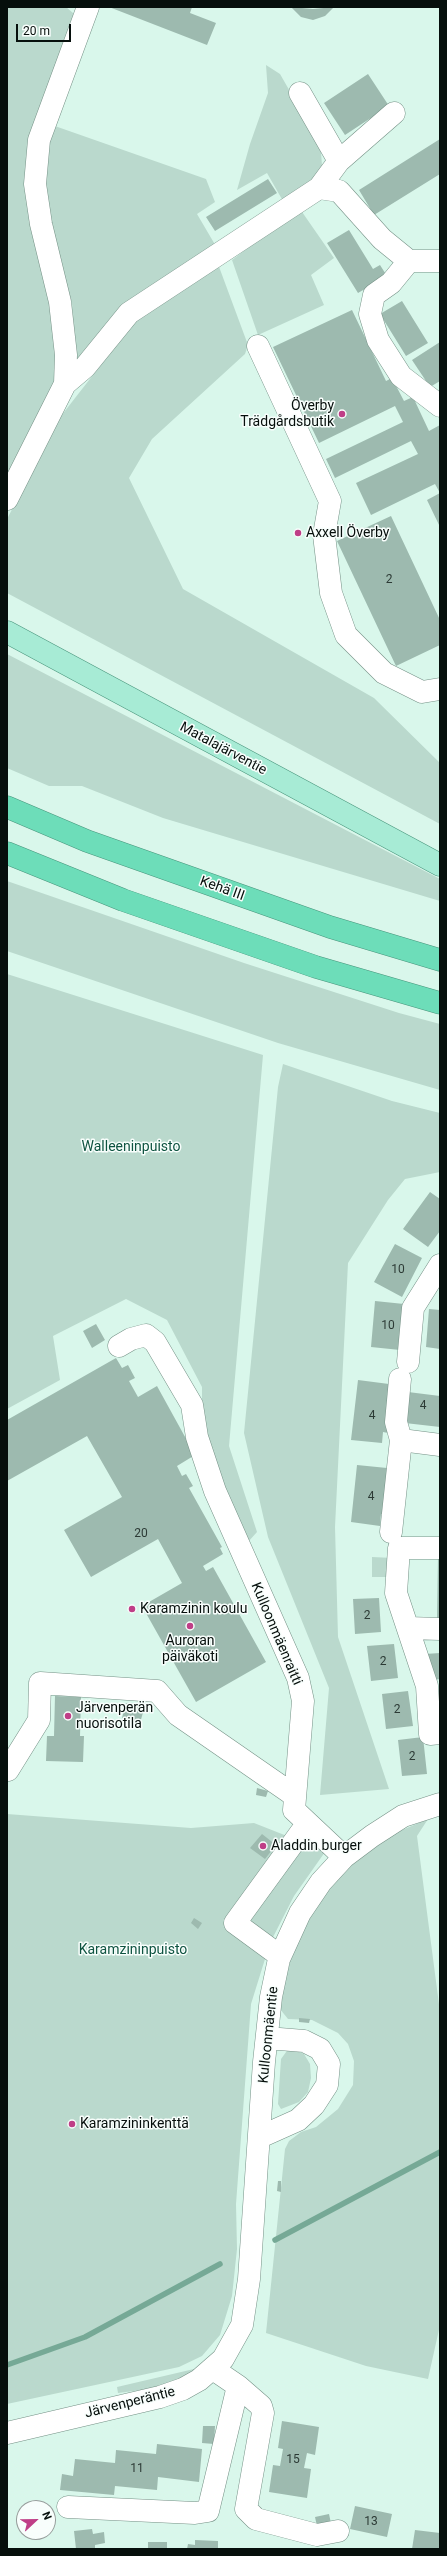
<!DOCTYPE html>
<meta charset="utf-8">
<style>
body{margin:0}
#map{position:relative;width:447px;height:2556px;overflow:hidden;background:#d9f7eb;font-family:Roboto,sans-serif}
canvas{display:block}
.frame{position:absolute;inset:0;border:8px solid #060f0c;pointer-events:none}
.north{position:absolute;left:16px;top:2500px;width:40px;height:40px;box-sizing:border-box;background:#f8fefc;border:1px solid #979e9c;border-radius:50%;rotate:68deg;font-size:11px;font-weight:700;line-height:16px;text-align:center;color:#060f0c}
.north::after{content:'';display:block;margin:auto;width:14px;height:18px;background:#bf3e87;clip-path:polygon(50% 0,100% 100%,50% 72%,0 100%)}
.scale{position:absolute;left:16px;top:24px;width:55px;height:18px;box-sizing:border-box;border:2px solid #060f0c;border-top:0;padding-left:5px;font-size:12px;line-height:14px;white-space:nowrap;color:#060f0c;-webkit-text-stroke:3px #f8fefc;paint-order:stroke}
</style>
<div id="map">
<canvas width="447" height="2556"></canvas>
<div class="frame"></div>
<div class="north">N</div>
<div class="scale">20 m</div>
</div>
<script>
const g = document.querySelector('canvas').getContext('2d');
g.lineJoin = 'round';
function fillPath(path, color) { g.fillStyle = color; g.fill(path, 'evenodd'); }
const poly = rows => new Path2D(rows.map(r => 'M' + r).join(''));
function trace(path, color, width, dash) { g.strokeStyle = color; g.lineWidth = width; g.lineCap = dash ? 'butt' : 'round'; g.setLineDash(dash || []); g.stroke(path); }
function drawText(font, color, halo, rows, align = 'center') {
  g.font = font + ' Roboto,sans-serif'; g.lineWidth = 3; g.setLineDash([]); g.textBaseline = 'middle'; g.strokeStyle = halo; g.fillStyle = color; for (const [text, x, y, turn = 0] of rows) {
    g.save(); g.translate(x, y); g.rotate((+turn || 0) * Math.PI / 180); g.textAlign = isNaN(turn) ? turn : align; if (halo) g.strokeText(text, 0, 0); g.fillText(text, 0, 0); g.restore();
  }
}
fillPath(poly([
 [7,7,66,7,73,13,77,26,35,134,54,305,57,381,7,480],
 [266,65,280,74,315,135,321,152,322,166,316,176,283,201,267,173,237,190,250,144,268,93],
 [52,125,206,179,215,202,197,214,217,248,74,361,72,303,46,216,45,183],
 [300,209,334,258,311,275,324,305,258,335,232,260],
 [218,264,248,345,245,354,152,439,129,478,183,589,374,698,440,763,440,824,7,593,7,519,61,416,136,320],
 [7,654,440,879,440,901,163,818,82,786,49,786,7,768],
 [7,881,244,963,399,1013,440,1024,440,1090,278,1043,7,951],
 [7,974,263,1055,229,1446,257,1532,248,1542,202,1433,202,1387,167,1320,126,1299,53,1336,60,1380,7,1409],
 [283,1064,392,1101,440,1113,440,1172,405,1179,388,1200,348,1263,335,1527,338,1637,389,1789,320,1795,329,1688,268,1537,244,1433,278,1087],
 [372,1557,393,1558,392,1577,372,1577],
 [7,1814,191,1828,254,1823,287,1836,313,1838,325,1852,294,1896,270,1943,251,2004,236,2204,237,2249,232,2296,220,2335,202,2356,179,2367,7,2404],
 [428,1819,417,1836,440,2012,440,2325,428,2379,366,2366,266,2333,285,2149,289,2141,301,2132,316,2127,338,2109,353,2085,354,2061,348,2044,338,2033,312,2020,288,2019,280,2009,279,1999,293,1952,311,1914,331,1885,354,1861,386,1837],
 [289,2048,304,2054,310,2064,311,2078,308,2092,299,2102,281,2109,278,2104,281,2059],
 [194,2369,195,2371,178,2380,157,2388,118,2393,117,2387]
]), '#bad9cd');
trace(poly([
 [275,2240,440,2152],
 [7,2365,85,2337,220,2264]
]), '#76a996', 5.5);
fillPath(poly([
 [109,7,192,7,190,13,216,23,207,45],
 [291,7,313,9,334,7,325,16,313,20,301,17],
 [368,74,389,106,345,135,324,103],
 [440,139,440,174,374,215,359,190],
 [268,179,277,193,215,231,206,217],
 [349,230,373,269,380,265,387,276,358,293,327,243],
 [402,301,428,343,406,356,380,314],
 [352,310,386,381,392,378,404,401,413,397,429,431,440,425,440,493,435,484,371,515,356,483,418,454,411,441,335,478,326,459,403,422,395,406,319,443,273,347],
 [440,342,440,381,430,387,412,360],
 [440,493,440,527,427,500],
 [391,516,440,620,440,645,396,666,337,541],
 [430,1192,440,1199,440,1231,428,1247,403,1229],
 [395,1244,422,1258,402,1297,374,1282],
 [375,1301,404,1304,400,1350,371,1347],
 [429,1309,440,1310,440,1349,426,1347],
 [96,1324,105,1340,92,1348,83,1331],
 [116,1358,122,1368,128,1365,135,1378,129,1381,138,1397,157,1386,195,1455,177,1466,182,1476,186,1474,193,1486,189,1488,222,1547,220,1548,223,1554,203,1566,206,1571,213,1567,266,1662,196,1702,142,1606,182,1583,158,1539,91,1577,64,1530,122,1497,87,1436,7,1481,7,1420],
 [358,1380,389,1384,387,1398,392,1399,388,1433,383,1432,382,1443,351,1440],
 [408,1392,440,1396,440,1427,405,1423],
 [357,1465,387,1468,386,1514,381,1514,380,1526,351,1522],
 [438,1558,440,1558,440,1621,437,1621],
 [379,1598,381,1632,355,1634,353,1599],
 [394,1644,398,1678,371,1681,367,1646],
 [440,1653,440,1679,428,1681,425,1654],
 [408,1691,413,1726,386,1729,382,1694],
 [55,1696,81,1697,80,1736,84,1736,83,1762,46,1761,47,1736,54,1736],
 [126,1703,144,1709,140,1723,122,1718],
 [423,1737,427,1774,402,1776,398,1740],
 [257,1788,268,1791,266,1797,256,1795],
 [262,1834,276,1845,265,1859,250,1848],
 [194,1918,202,1923,198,1929,191,1923],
 [299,2018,310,2019,309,2023,299,2022],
 [278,2181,281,2181,281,2192,277,2191],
 [282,2421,319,2427,315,2455,307,2453,304,2468,311,2469,307,2498,269,2492,273,2465,280,2466,283,2449,278,2448],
 [203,2426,215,2426,214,2444,202,2443],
 [157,2444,202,2449,199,2482,158,2477,157,2490,115,2486,114,2495,60,2490,62,2474,73,2476,75,2459,115,2463,116,2450,156,2454],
 [355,2506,392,2514,387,2537,350,2529],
 [329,2514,332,2528,318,2531,315,2517],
 [92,2529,93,2534,104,2532,105,2543,95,2545,95,2549,76,2549,74,2531],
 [415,2530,440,2533,440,2549,412,2549],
 [195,2540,218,2541,218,2549,187,2549,188,2544,195,2545],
 [148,2542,167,2542,167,2549,148,2549]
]), '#9dbaaf');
const minor = poly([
 [300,93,339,161,319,188],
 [339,161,394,113],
 [409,261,440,261],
 [258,346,330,501,324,535,331,593,346,635,384,673,422,692,440,689],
 [65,384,85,367,129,313,319,188,339,191,382,239,409,261,391,283,374,295,370,314,378,340,401,376,440,406],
 [7,499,65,384,66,355,60,302,41,224,35,184,39,140,88,7],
 [119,1346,131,1339,146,1335,155,1342,192,1405,197,1437,215,1491,298,1678,303,1701,294,1810,344,1857],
 [408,1362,413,1308,440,1265],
 [400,1379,396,1422,401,1440],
 [391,1532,401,1440,440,1445],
 [440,1548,399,1548,396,1593,427,1686,430,1734,440,1733],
 [408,1628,440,1629],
 [8,1770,39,1720,40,1683,157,1691,178,1715,295,1796],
 [280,1956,235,1923,307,1824],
 [260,2137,298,2120,314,2105,327,2085,329,2064,320,2049,304,2041,267,2038],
 [238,2386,261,2406,263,2413,246,2509,256,2519,317,2535,338,2531],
 [7,2433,160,2397,183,2389,199,2380,223,2359,242,2325,249,2279,264,2062,271,1997,279,1959,300,1913,321,1882,344,1857,372,1836,403,1816,440,1804],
 [68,2507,195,2513,208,2511,238,2386,213,2369]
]);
const major = poly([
 [7,632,440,865]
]);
const highway = poly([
 [7,807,87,841,330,927,440,960],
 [7,853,123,900,316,967,440,1003]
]);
trace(minor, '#759186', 23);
trace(major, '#49957c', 23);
trace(highway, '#49957c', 23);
trace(minor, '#fff', 22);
trace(major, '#a7ebd5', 22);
trace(highway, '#6dddb9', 22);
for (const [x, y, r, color] of [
 [342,414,4,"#bf3e87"],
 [298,533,4,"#bf3e87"],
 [132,1609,4,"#bf3e87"],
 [190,1626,4,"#bf3e87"],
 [68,1716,4,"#bf3e87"],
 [263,1846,4,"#bf3e87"],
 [72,2124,4,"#bf3e87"]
]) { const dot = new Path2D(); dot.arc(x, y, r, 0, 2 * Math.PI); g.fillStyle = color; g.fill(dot); trace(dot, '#f8fefc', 1.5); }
drawText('12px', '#2c3a35', null, [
 ["2",389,580],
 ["10",398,1270],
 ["10",388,1326],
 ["4",423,1406],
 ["4",372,1416],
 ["4",371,1497],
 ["20",141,1534],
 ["2",367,1616],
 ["2",383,1662],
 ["2",397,1710],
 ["2",412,1757],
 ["15",293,2460],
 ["11",137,2469],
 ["13",371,2522]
]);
drawText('14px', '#060f0c', '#f8fefc', [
 ["Överby",334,406,"right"],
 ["Trädgårdsbutik",334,422,"right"],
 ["Axxell Överby",306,533],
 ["Karamzinin koulu",140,1609],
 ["Auroran",190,1641,"center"],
 ["päiväkoti",190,1657,"center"],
 ["Järvenperän",76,1708],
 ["nuorisotila",76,1724],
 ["Aladdin burger",271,1846],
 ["Karamzininkenttä",80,2124]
], 'left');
drawText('14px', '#060f0c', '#f8fefc', [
 ["Matalajärventie",223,749,28],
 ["Kehä III",222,889,20],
 ["Kulloonmäenraitti",276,1634,67],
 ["Kulloonmäentie",269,2035,-84],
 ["Järvenperäntie",130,2403,-14]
]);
drawText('14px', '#0e5340', '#f8fefc', [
 ["Walleeninpuisto",131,1147],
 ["Karamzininpuisto",133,1950]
]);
</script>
